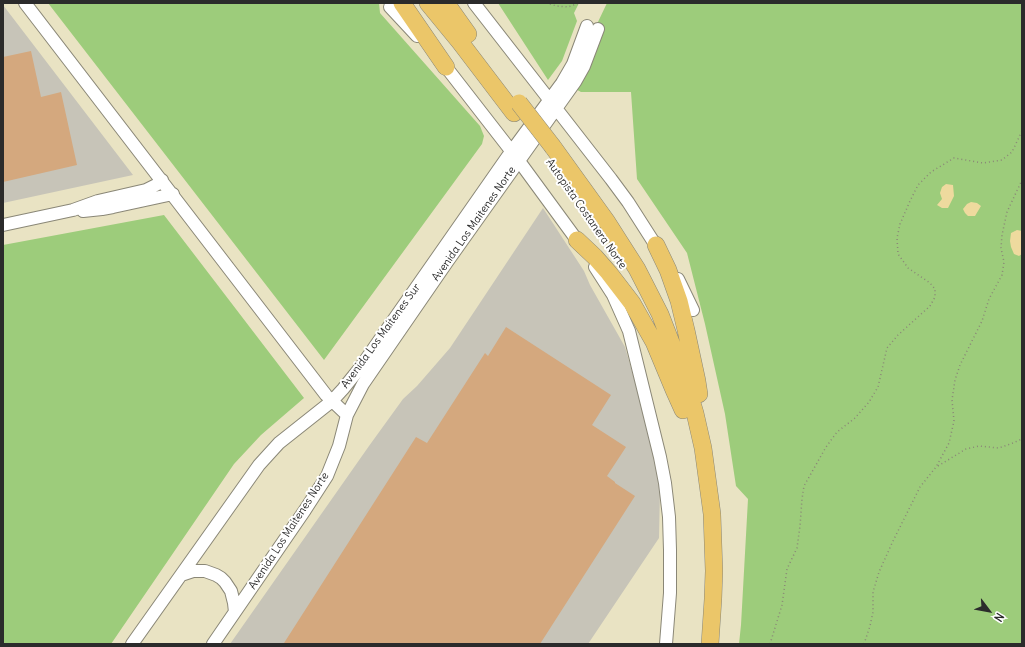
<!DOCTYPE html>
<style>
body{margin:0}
#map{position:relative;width:1025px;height:647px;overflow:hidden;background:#e9e3c3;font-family:Delius,sans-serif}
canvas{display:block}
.frame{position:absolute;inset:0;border:4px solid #2b2b2b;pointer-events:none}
.north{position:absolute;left:969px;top:591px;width:40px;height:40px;-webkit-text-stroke:3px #fff;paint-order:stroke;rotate:122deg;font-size:11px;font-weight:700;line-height:16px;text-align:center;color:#2b2b2b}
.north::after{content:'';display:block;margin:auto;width:14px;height:18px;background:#2b2b2b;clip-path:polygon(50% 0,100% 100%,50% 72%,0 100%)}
</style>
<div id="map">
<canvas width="1025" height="647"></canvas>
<div class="frame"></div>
<div class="north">N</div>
</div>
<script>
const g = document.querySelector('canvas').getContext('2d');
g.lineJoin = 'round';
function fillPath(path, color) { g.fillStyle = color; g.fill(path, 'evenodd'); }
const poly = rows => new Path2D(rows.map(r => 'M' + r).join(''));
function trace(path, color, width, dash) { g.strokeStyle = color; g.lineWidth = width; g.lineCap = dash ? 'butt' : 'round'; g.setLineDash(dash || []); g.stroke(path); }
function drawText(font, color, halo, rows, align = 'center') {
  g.font = font + ' Delius,sans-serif'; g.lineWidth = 4; g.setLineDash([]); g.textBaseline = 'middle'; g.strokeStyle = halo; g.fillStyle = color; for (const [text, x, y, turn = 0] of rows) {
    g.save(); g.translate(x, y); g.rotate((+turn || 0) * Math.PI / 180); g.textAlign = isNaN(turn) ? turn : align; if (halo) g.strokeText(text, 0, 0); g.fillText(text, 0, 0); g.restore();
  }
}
fillPath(poly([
 [3,5,133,175,3,203],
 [543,208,584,271,590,285,625,347,649,430,660,491,659,538,588,644,230,644,369,446,403,399,417,386,450,348]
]), '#c7c4b8');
fillPath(poly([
 [48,3,379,3,380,13,480,126,484,136,482,144,324,360],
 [498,3,579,3,574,13,577,21,562,61,548,80],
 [607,3,1022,3,1022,644,739,644,741,625,748,499,736,486,725,414,705,324,687,253,637,179,631,92,581,92,568,85],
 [164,215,304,398,261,435,234,464,111,644,3,644,3,245]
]), '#9dcc7b');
fillPath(poly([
 [946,184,953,185,954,196,948,208,942,208,937,205,942,199,940,193,942,187],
 [971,202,977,203,981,206,975,216,968,216,965,213,963,209,967,204],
 [1017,230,1022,231,1022,254,1019,256,1014,254,1011,247,1010,241,1011,233]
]), '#eeda9e');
fillPath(poly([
 [31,51,41,97,61,92,77,165,3,182,3,57],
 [506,327,611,395,592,425,626,447,607,476,615,482,615,483,635,496,540,644,286,644,284,643,416,437,427,443,485,353,488,356]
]), '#d4a87e');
const minor = poly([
 [25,3,326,395,347,415],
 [474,3,611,179,628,202,660,252],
 [390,7,417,36],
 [440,61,446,67,519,161,582,247],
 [83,211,102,209,113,207,173,194],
 [3,225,73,210,98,201,146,190,156,185,162,180],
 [595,267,613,295,629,331,660,457,665,483,669,517,670,550,670,593,666,644],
 [678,279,693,310],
 [181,575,193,571,205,571,216,575,221,578,225,582,231,591,234,603,235,612],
 [132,644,259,465,279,443,332,401,343,389,360,368,508,156,562,83,573,64,587,26],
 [213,644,305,510,327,476,339,446,347,415,363,384,447,262,575,82,584,66,598,29]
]);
const highway = poly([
 [402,3,446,67],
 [428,3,460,42,514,113],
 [446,3,468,34],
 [553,147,607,222,637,269,660,314,684,376,695,413,703,448,712,514,714,571,713,599,710,644],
 [577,240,595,257,609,273,632,303,654,342,674,390,683,410],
 [656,245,668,270,679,301,686,330,697,381,699,394]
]);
trace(minor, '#8a8777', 14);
trace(highway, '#8a8777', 18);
trace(poly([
 [546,3,557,6,568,7,579,3],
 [938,466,966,449,979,446,999,448,1013,443,1022,439],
 [770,644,782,605,787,569,797,548,800,526,802,499,804,486,826,447,837,432,855,418,869,402,878,387,887,348,898,335,930,306,935,297,935,289,930,283,908,268,898,254,897,238,900,224,910,201,918,185,931,172,954,158,983,163,1002,160,1012,152,1022,131],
 [864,644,870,626,873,612,873,592,879,572,893,541,920,487,936,467,949,443,954,421,952,400,955,380,960,365,982,321,989,299,1002,275,1004,262,1001,248,1002,235,1007,212,1022,180]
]), '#8a8777', 1.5, [1, 3]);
trace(minor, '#fff', 12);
trace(highway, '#ebc669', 17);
const highwayBridge = poly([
 [519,103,553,147]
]);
trace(highwayBridge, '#8a8777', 18, []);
trace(highwayBridge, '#ebc669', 17);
drawText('11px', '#2b2b2b', '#fff', [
 ["Autopista Costanera Norte",586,214,55],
 ["Avenida Los Maitenes Norte",474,224,-55],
 ["Avenida Los Maitenes Sur",381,336,-54],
 ["Avenida Los Maitenes Norte",289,531,-57]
]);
</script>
